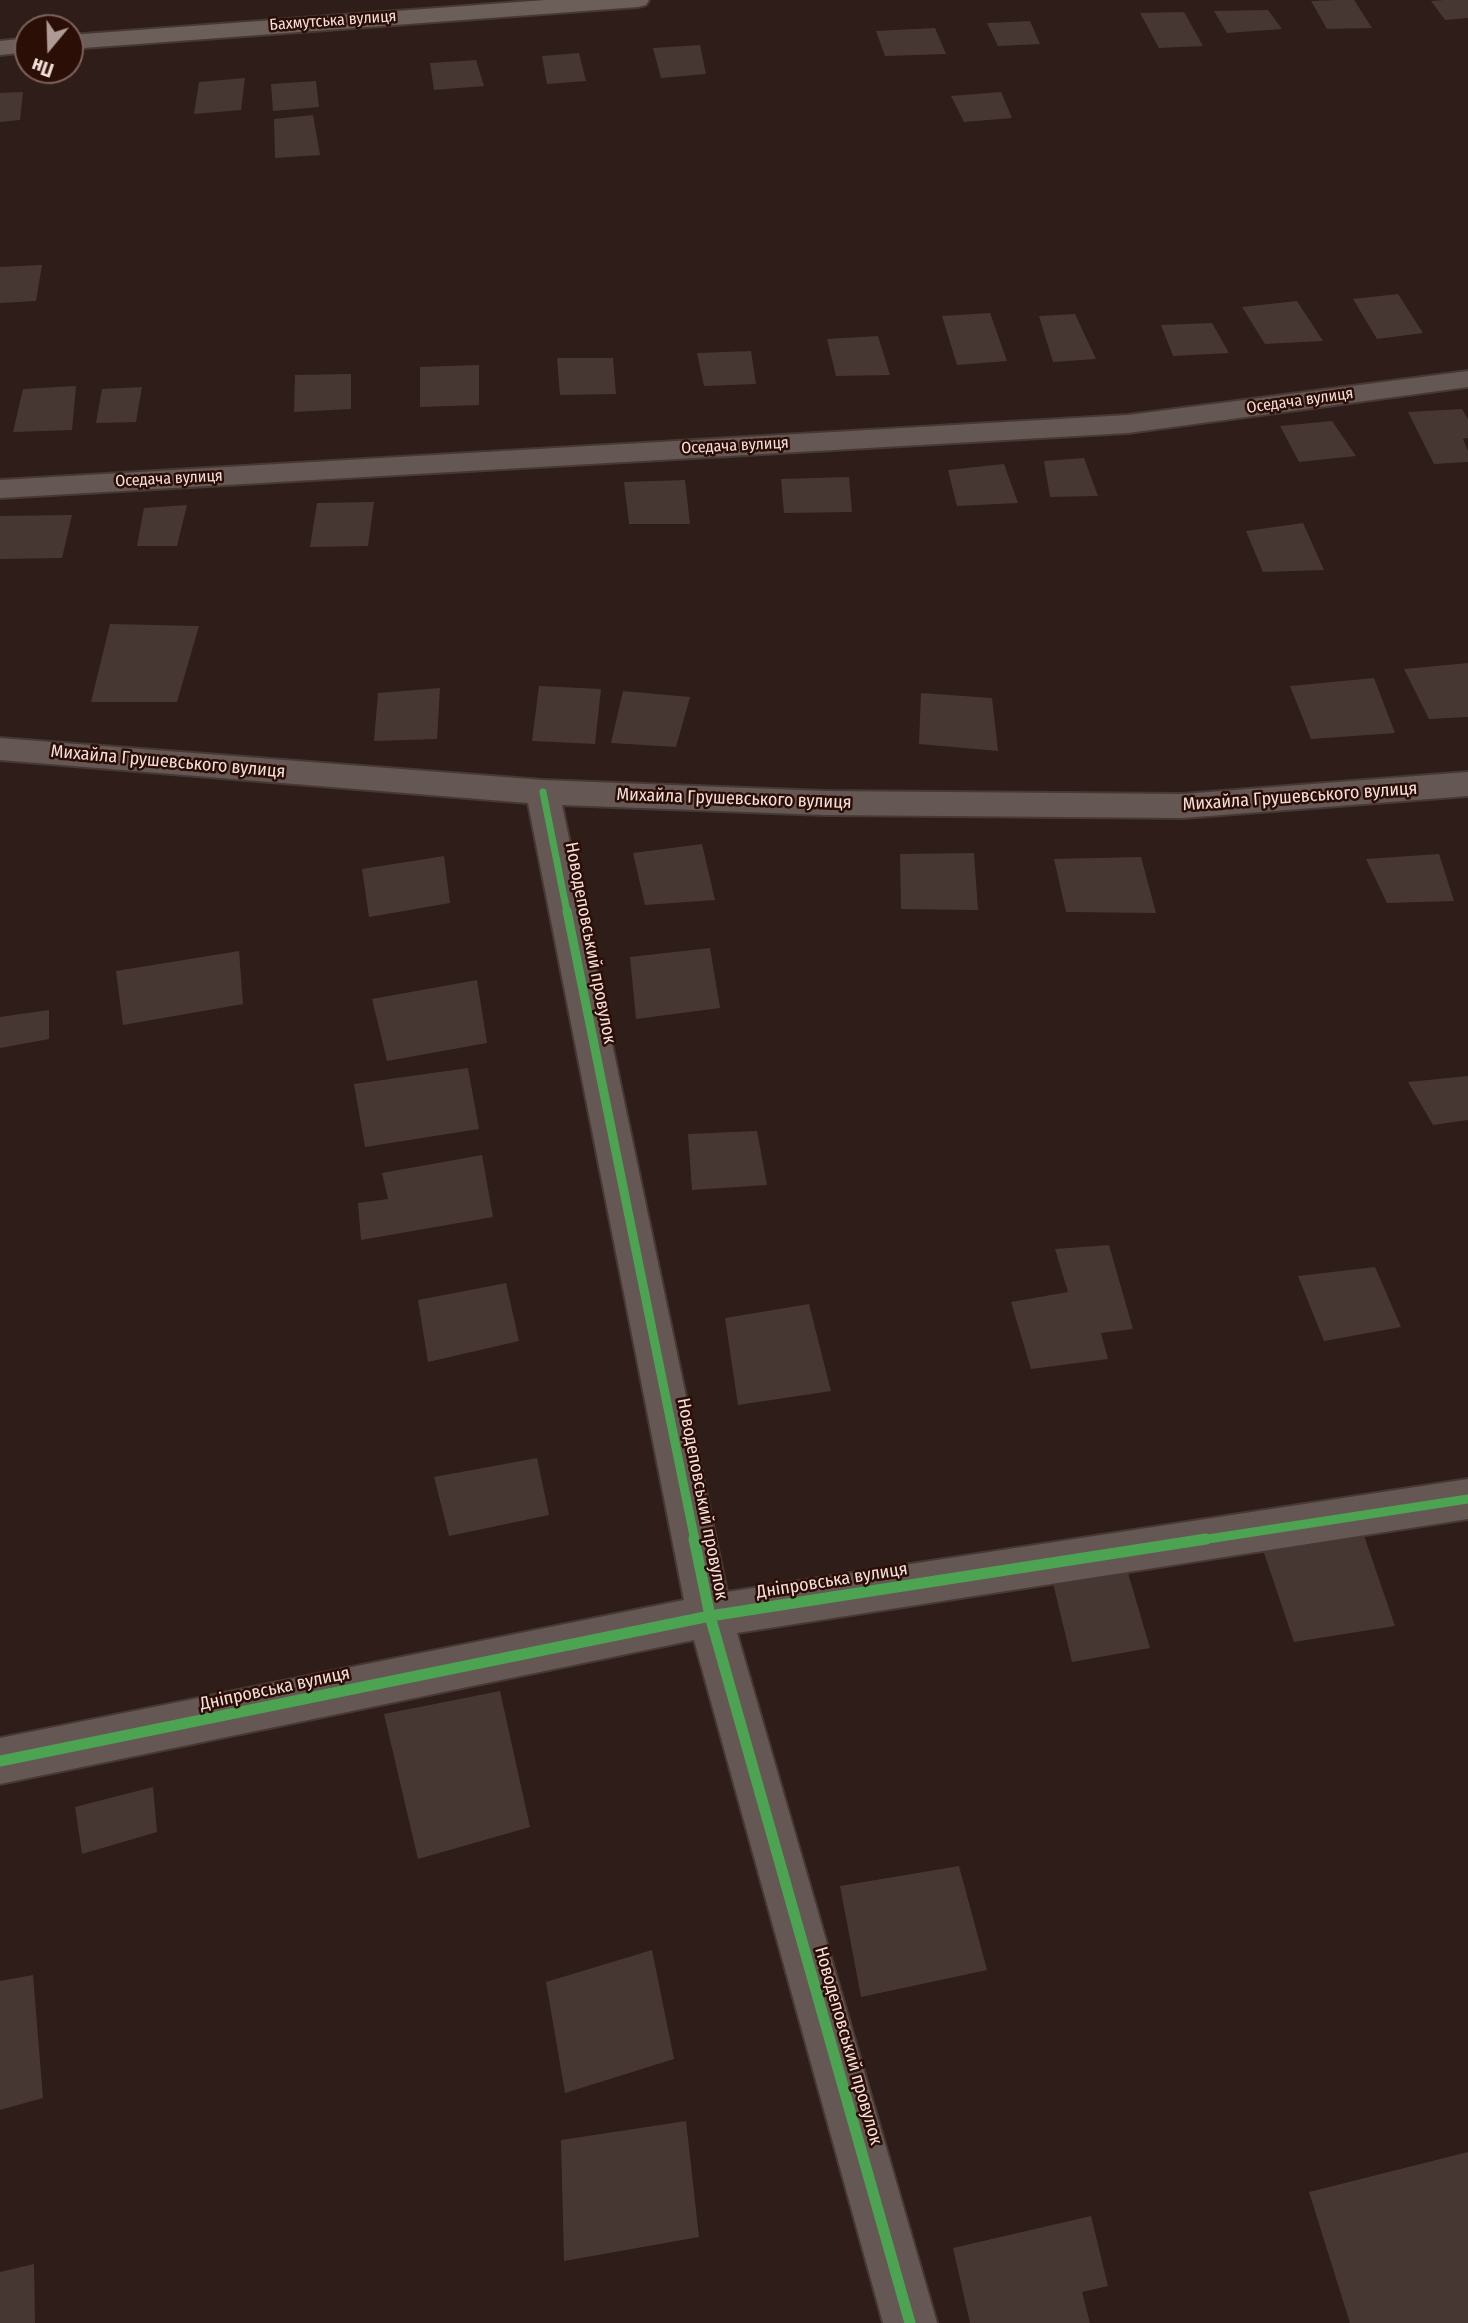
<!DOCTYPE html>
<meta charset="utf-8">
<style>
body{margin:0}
#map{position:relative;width:1468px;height:2323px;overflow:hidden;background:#2e1d18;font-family:"Fira Sans Condensed",sans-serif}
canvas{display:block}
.north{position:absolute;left:14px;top:14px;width:70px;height:70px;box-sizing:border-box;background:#2b0f07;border:2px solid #7c625b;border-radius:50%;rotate:199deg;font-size:19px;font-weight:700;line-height:28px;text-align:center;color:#f5dfda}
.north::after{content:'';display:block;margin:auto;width:24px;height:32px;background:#af9b96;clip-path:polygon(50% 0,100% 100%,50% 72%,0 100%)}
</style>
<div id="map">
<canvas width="1468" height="2323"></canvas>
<div class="north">Пн</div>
</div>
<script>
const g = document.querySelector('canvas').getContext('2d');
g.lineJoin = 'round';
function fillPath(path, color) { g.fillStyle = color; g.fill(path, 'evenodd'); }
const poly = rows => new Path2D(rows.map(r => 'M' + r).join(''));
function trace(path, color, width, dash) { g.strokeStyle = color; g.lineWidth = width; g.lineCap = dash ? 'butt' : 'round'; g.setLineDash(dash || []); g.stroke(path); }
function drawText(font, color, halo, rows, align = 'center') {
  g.font = font + ' "Fira Sans Condensed",sans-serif'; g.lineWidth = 5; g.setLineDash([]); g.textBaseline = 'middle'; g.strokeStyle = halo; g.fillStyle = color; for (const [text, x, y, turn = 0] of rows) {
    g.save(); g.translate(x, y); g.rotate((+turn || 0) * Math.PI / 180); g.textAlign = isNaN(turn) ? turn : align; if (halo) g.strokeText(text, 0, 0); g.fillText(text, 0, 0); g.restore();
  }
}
fillPath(poly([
 [1337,0,1354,0,1372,28,1327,29,1311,1],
 [1444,0,1468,0,1468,18,1445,20,1431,1],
 [1268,10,1282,29,1227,33,1214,11],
 [1184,12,1203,46,1159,48,1140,13],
 [1030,21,1040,44,998,46,987,23],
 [935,28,946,54,885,56,876,31],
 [700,45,706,74,661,78,653,48],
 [579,53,586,81,547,84,542,56],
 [476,60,484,86,434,90,430,63],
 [245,78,241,110,194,114,199,82],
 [316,81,319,107,273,111,271,84],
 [23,92,20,120,0,122,0,93],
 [1001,92,1012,118,964,122,951,96],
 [313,115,320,155,275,158,274,119],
 [42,265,36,301,0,303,0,267],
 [1398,294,1423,333,1377,339,1353,299],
 [1297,301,1323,341,1265,344,1242,307],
 [990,313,1007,361,957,365,942,316],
 [1075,314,1096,359,1053,362,1039,316],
 [1212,323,1229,353,1173,356,1161,325],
 [878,336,890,375,836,376,827,339],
 [751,351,756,384,704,386,697,353],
 [557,358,613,358,616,394,560,395],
 [479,365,479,405,420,407,420,367],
 [351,374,351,409,294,412,295,375],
 [76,386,72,430,13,432,23,389],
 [142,387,136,422,96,423,102,389],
 [1462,409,1468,419,1468,438,1463,439,1468,451,1468,462,1434,464,1408,412],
 [1332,421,1356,456,1299,462,1280,426],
 [1084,458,1098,496,1050,497,1044,461],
 [1004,464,1018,503,957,506,948,470],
 [849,477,852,512,784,513,781,479],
 [685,480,690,524,629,524,624,482],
 [374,502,368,546,310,547,317,503],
 [187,505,177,546,137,546,144,508],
 [72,515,62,558,0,559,0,516],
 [1303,523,1324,570,1263,572,1246,531],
 [110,624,199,626,177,702,91,702],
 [1468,663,1468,717,1429,719,1404,669],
 [1374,678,1395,733,1311,739,1290,686],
 [539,686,601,689,595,744,532,741],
 [440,688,437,739,374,741,378,693],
 [623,691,690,697,676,747,611,743],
 [921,693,992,698,998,751,919,744],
 [702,844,715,900,645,905,633,853],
 [974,853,978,910,901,909,900,854],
 [1439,854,1454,901,1387,903,1366,859],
 [444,856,450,903,369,917,362,869],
 [1141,857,1156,913,1066,912,1054,859],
 [710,948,720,1008,636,1019,630,957],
 [239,951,243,1004,123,1025,116,971],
 [477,980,487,1043,387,1061,372,999],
 [49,1010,49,1039,0,1048,0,1017],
 [468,1068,479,1129,365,1147,354,1084],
 [1468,1076,1468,1120,1433,1125,1408,1082],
 [757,1131,767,1185,692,1190,688,1134],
 [482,1155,493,1217,361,1240,358,1203,388,1199,382,1173],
 [1109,1245,1133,1329,1101,1333,1108,1359,1031,1369,1011,1302,1068,1292,1055,1249],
 [1375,1267,1401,1327,1324,1341,1298,1276],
 [506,1283,519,1341,428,1362,418,1300],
 [809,1304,831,1391,738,1405,725,1318],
 [537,1458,549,1515,449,1536,434,1477],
 [1360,1524,1395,1626,1294,1642,1260,1541],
 [1126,1566,1150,1648,1072,1662,1052,1579],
 [500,1691,530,1827,418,1859,384,1714],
 [153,1787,157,1832,82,1854,75,1807],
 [959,1866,987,1970,861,1997,840,1886],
 [652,1950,674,2059,565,2093,546,1982],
 [33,1975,43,2098,0,2110,0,1981],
 [686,2121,699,2237,564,2261,561,2140],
 [1468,2152,1468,2323,1350,2323,1309,2192],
 [1091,2216,1108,2286,1082,2292,1090,2323,970,2323,953,2248],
 [34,2264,35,2323,0,2323,0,2272]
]), '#473733');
const street = poly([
 [1468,371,1468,387,1128,433,0,498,0,480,1128,415,1468,371],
 [0,738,543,780,825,791,1183,794,1468,772,1468,796,1183,818,825,815,562,805,727,1592,1468,1479,1468,1519,737,1633,937,2323,883,2323,694,1640,0,1784,0,1738,684,1600,528,803,0,760,0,738]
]);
const secondary = poly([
 [546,0,649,0,646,5,638,7,70,49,70,35,546,0],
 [28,38,28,52,0,55,0,41,28,38]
]);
trace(street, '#463834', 4);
trace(secondary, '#463834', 4);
fillPath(street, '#655754');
fillPath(secondary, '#6c5e59');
trace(poly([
 [543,792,567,912]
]), '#4ca352', 7);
trace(poly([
 [567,911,695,1541],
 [1195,1541,1468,1499]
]), '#4ca352', 9);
trace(poly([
 [694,1539,710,1616,910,2323],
 [0,1761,710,1616,1206,1539]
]), '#4ca352', 11);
drawText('16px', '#f5dfda', '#2b0f07', [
 ["Бахмутська вулиця",333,21,-4],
 ["Оседача вулиця",1300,401,-8],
 ["Оседача вулиця",735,446,-3],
 ["Оседача вулиця",169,479,-3]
]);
drawText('18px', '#f5dfda', '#2b0f07', [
 ["Михайла Грушевського вулиця",168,762,5],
 ["Михайла Грушевського вулиця",1300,797,-4],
 ["Михайла Грушевського вулиця",734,799,2],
 ["Новодеповський провулок",590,943,79],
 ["Новодеповський провулок",702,1499,79],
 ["Дніпровська вулиця",832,1581,-9],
 ["Дніпровська вулиця",275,1689,-12],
 ["Новодеповський провулок",848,2046,74]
]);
</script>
